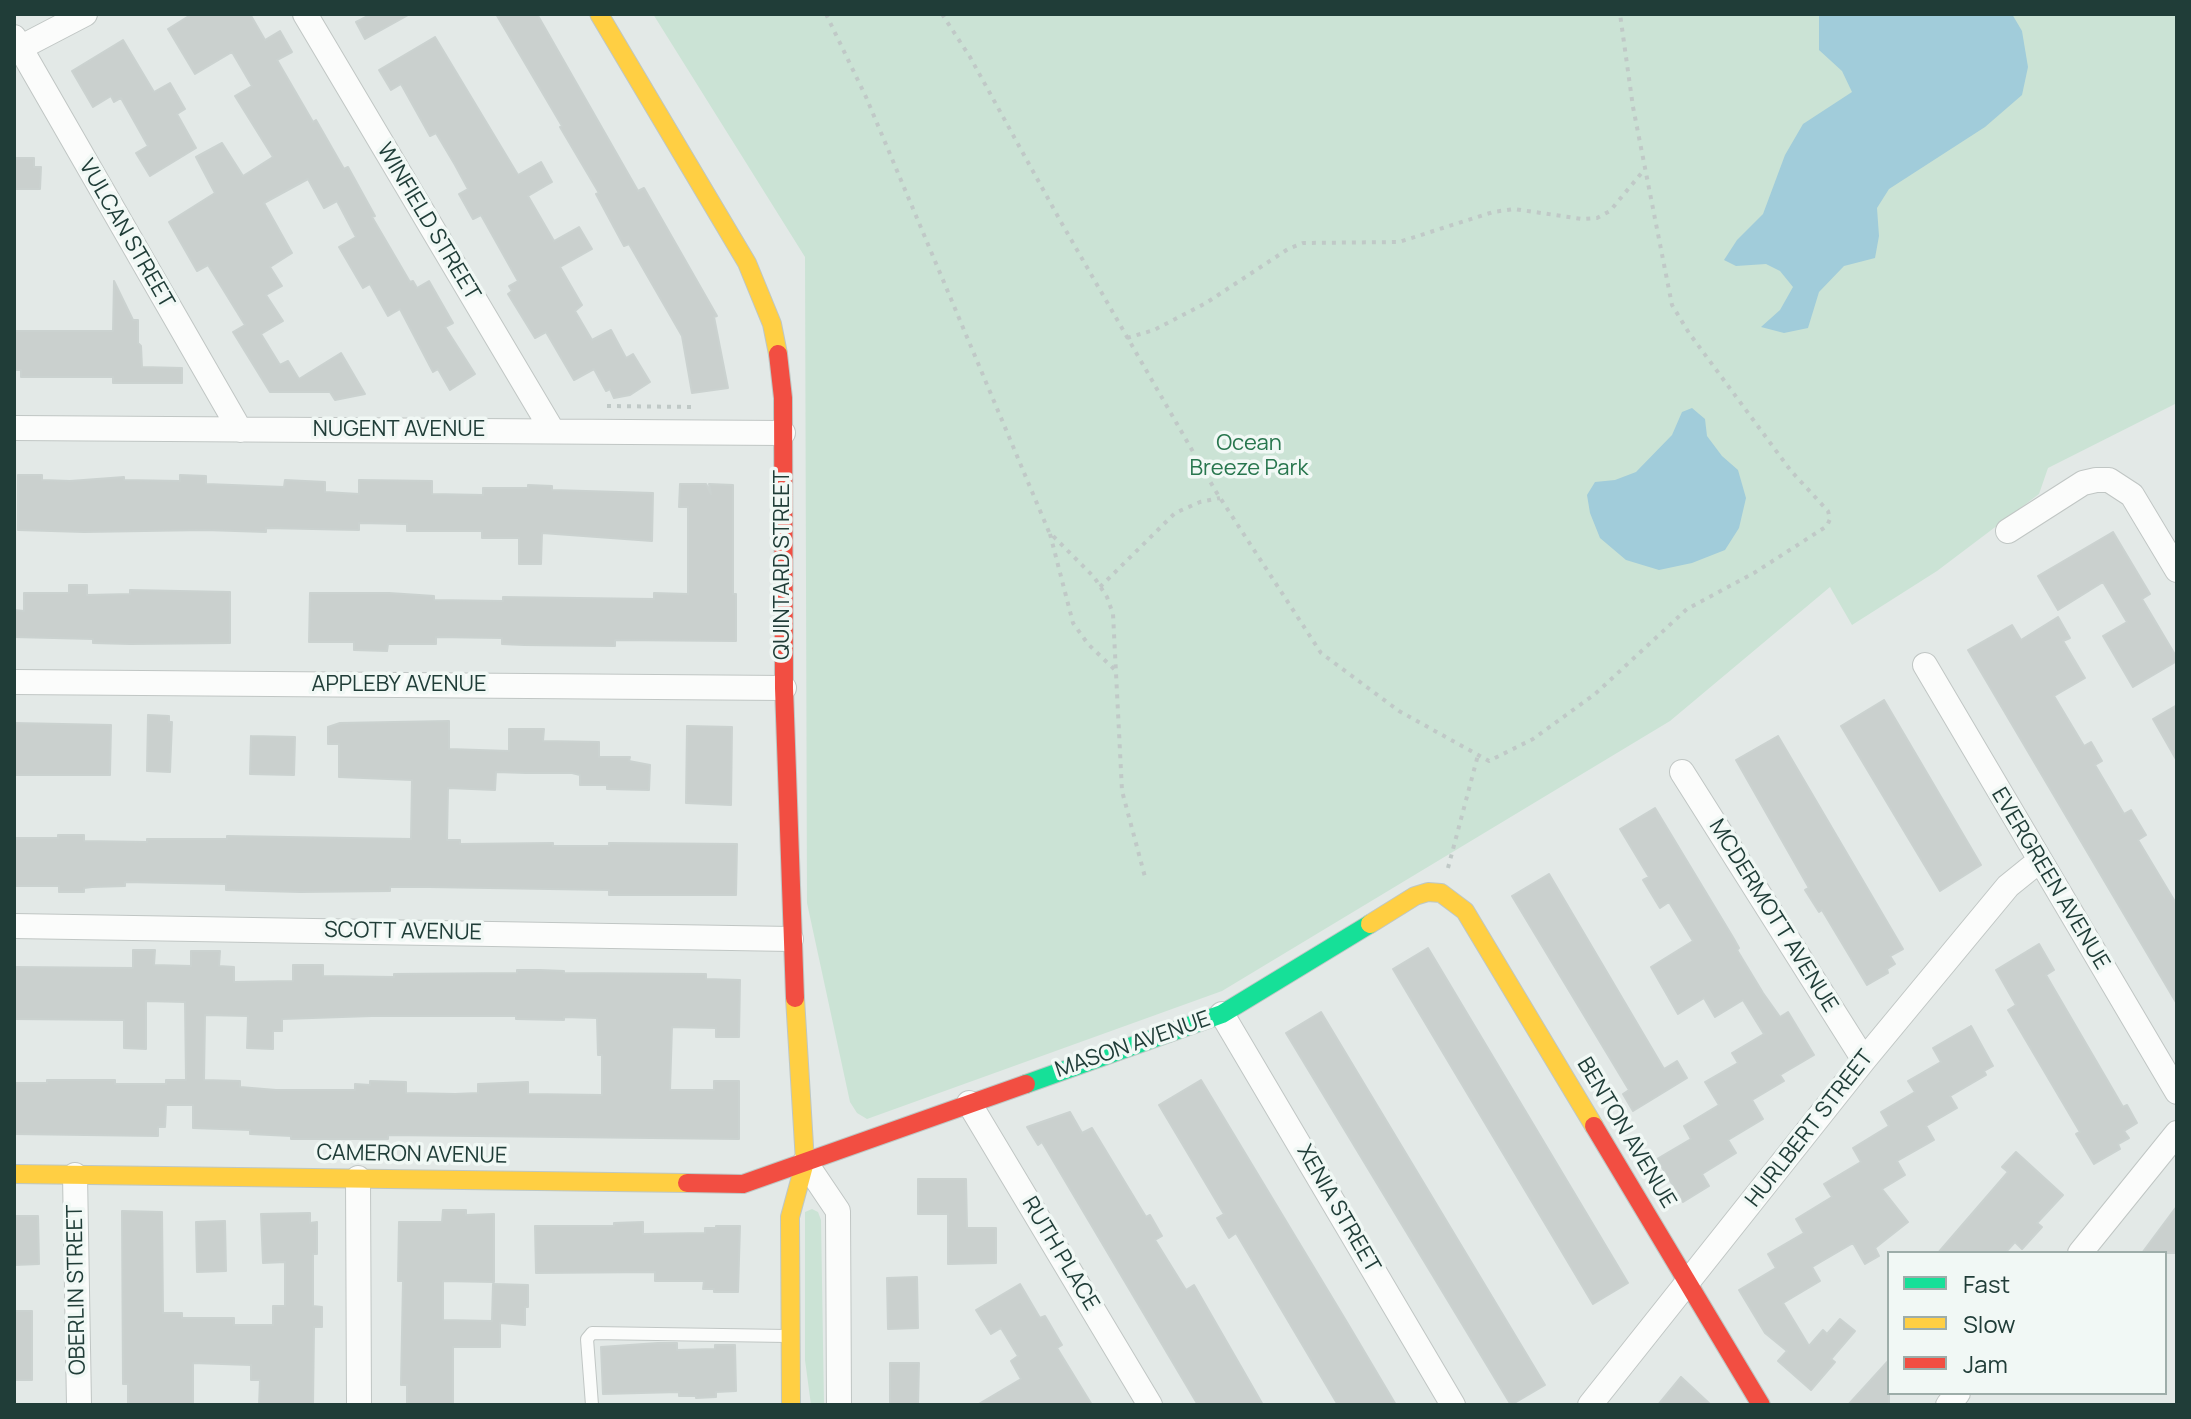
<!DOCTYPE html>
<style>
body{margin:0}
#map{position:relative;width:2191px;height:1419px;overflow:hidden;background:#e3e9e7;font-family:Manrope,sans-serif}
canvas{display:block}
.frame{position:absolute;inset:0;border:16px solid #203d38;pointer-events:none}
.legend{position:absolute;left:1887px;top:1251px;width:280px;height:144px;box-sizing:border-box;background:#f1f8f5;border:2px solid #9dada9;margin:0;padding:10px 14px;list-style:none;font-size:24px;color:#203d38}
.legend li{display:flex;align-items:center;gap:16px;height:40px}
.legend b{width:40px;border:2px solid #9dada9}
</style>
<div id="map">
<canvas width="2191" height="1419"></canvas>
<div class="frame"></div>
<ul class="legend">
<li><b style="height:10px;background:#16e098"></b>Fast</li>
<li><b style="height:10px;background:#ffcf43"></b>Slow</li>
<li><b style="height:10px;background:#f24e42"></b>Jam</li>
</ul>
</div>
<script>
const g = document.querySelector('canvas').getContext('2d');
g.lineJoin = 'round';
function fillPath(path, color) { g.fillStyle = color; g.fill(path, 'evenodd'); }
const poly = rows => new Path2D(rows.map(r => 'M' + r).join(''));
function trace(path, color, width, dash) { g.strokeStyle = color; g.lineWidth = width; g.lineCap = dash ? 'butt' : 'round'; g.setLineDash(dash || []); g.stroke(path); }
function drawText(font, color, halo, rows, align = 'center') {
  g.font = font + ' Manrope,sans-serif'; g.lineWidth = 7; g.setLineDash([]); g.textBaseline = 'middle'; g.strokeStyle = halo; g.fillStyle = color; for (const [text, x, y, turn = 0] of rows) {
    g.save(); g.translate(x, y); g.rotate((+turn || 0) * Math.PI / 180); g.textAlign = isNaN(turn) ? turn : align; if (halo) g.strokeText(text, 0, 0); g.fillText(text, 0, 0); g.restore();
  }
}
fillPath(poly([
 [653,14,2177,14,2177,403,2048,468,2039,494,1937,571,1852,625,1830,587,1670,721,1222,991,867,1119,857,1113,850,1102,807,903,805,257],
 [812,1209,818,1212,821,1220,824,1405,811,1405,805,1360,805,1212]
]), '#cbe3d5');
fillPath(poly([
 [1819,14,2012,14,2022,31,2028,67,2022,95,1985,127,1889,189,1877,208,1879,236,1875,258,1844,266,1819,292,1808,328,1784,333,1761,327,1780,310,1793,287,1780,271,1766,264,1736,266,1724,260,1737,240,1763,214,1785,155,1803,124,1852,92,1842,71,1819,50],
 [1692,408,1705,419,1707,436,1722,456,1738,470,1746,498,1739,528,1725,550,1692,563,1659,570,1626,560,1600,538,1590,513,1587,495,1595,482,1615,480,1636,472,1672,435,1682,412]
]), '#a1ccda');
const building = poly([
 [192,14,250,14,265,40,280,31,292,52,277,60,313,122,316,120,344,169,348,167,375,216,372,217,410,282,413,281,417,288,429,281,453,323,445,327,475,374,450,390,438,369,433,372,400,309,388,316,370,284,363,288,339,247,356,237,337,201,324,208,308,179,264,203,292,253,270,267,282,286,266,295,283,321,261,334,280,365,288,361,299,379,341,353,365,394,335,400,330,392,270,392,233,332,245,325,208,265,197,271,169,222,215,193,196,157,222,143,243,176,273,157,235,96,252,86,232,52,195,74,168,29,192,14],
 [372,14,410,14,365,39,356,22,372,14],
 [496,14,537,14,638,191,644,188,717,316,714,317,728,388,692,393,682,336,629,244,624,246,596,194,599,193,560,127,562,126,496,14],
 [435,37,518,175,541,162,552,182,528,196,554,241,579,227,592,249,560,267,582,305,575,311,592,340,611,330,626,358,633,354,650,382,630,395,614,398,610,389,606,391,594,369,574,380,546,332,535,338,508,294,512,291,509,286,518,281,481,215,473,219,459,194,468,189,455,165,436,133,430,136,401,84,391,90,379,70,435,37],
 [123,40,154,92,170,83,185,109,177,114,196,148,150,176,136,153,148,146,121,98,114,102,111,96,93,107,72,71,123,40],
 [14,158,34,158,34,167,41,167,40,189,14,189,14,158],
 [114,281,133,320,138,320,138,343,141,346,142,367,182,368,182,383,113,383,113,377,21,377,21,370,14,370,14,331,113,331,114,281],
 [18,475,42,475,42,480,70,481,124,477,124,480,180,481,180,475,206,476,206,484,284,487,285,480,325,482,325,492,359,494,359,480,432,481,432,494,483,495,483,488,528,488,528,485,552,486,552,490,653,493,652,541,542,533,541,564,519,564,519,538,482,538,482,531,407,531,407,524,359,523,359,530,266,528,266,532,205,530,84,532,18,530,18,475],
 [680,484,706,484,711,494,709,484,733,485,733,594,736,594,736,641,615,640,615,646,524,645,502,644,502,638,436,637,436,644,388,644,387,651,354,650,354,642,309,642,310,593,389,593,434,596,434,600,503,601,503,597,654,599,654,593,688,594,688,507,679,507,680,484],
 [2113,532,2150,594,2142,599,2177,658,2177,661,2133,687,2103,636,2127,622,2103,582,2058,610,2038,576,2113,532],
 [69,585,87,585,87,595,130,594,130,590,230,592,230,643,130,644,93,643,93,639,14,637,14,610,24,611,24,593,69,593,69,585],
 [2058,617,2070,638,2063,641,2085,678,2054,696,2084,746,2091,742,2102,761,2095,765,2124,814,2131,810,2146,835,2138,840,2177,905,2177,1004,1968,650,2012,625,2021,640,2058,617],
 [1884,700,1981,865,1940,891,1841,726,1884,700],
 [2177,705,2177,761,2153,719,2177,705],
 [148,715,169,716,169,722,172,722,170,772,147,771,148,715],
 [449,721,449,749,509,751,509,729,544,729,543,741,599,742,599,757,630,757,629,761,650,765,649,790,607,789,607,785,580,785,580,775,572,773,526,773,496,772,495,790,448,788,447,840,460,840,460,844,553,843,553,846,609,846,609,843,737,844,736,895,609,895,609,890,429,887,390,887,390,891,300,892,226,890,226,884,125,882,125,886,92,887,84,888,84,892,59,892,59,886,14,886,14,838,58,838,58,835,84,835,84,841,147,842,147,839,227,839,227,836,411,839,412,780,339,777,339,744,328,744,328,727,340,723,449,721],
 [14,723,111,725,110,775,14,775,14,723],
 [687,726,732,727,731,805,686,803,687,726],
 [251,736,295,737,294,775,250,774,251,736],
 [1778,736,1903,949,1890,956,1895,964,1887,969,1888,973,1867,985,1822,910,1819,912,1805,890,1809,888,1736,760,1778,736],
 [1655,808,1734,939,1739,948,1737,950,1763,993,1780,1017,1788,1012,1814,1055,1780,1075,1784,1081,1752,1100,1763,1119,1728,1140,1736,1153,1702,1174,1709,1186,1683,1202,1657,1159,1691,1139,1684,1126,1719,1105,1705,1082,1738,1063,1732,1053,1764,1034,1743,1000,1715,1017,1704,998,1678,1014,1651,967,1693,941,1669,902,1660,908,1643,880,1649,877,1620,829,1655,808],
 [1549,874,1664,1069,1677,1061,1687,1078,1633,1111,1623,1094,1629,1090,1512,896,1549,874],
 [2039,944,2054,970,2046,975,2123,1107,2127,1105,2137,1123,2124,1131,2129,1138,2118,1144,2120,1149,2094,1164,2076,1134,2080,1132,2008,1010,2016,1005,1996,970,2039,944],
 [1428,948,1628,1283,1593,1304,1393,969,1428,948],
 [133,950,155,950,154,965,191,966,191,951,220,951,219,966,234,967,234,982,293,981,293,965,323,965,323,976,394,977,394,974,517,973,517,970,540,970,564,971,564,973,706,974,706,979,740,980,739,1037,716,1037,716,1028,672,1027,670,1090,714,1090,714,1081,739,1081,739,1139,388,1135,388,1139,291,1139,291,1136,250,1134,250,1130,193,1128,193,1105,166,1105,165,1127,158,1127,158,1136,14,1134,14,1083,47,1083,47,1080,115,1080,115,1084,166,1084,166,1080,186,1080,185,1002,146,1001,146,1049,124,1048,124,1020,14,1019,14,967,133,968,133,950],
 [205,1015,248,1016,247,1048,273,1049,273,1031,282,1031,282,1019,372,1016,516,1016,516,1019,564,1020,564,1017,597,1018,598,1055,602,1055,602,1095,528,1094,528,1082,478,1084,478,1093,455,1094,406,1093,406,1082,370,1081,370,1085,355,1084,355,1090,276,1090,240,1087,240,1081,204,1080,205,1015],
 [1321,1012,1545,1385,1511,1405,1286,1033,1321,1012],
 [1971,1026,1993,1066,1984,1071,1986,1075,1950,1096,1957,1108,1926,1126,1934,1140,1897,1161,1905,1175,1882,1189,1908,1222,1875,1248,1879,1256,1865,1264,1853,1243,1812,1267,1820,1281,1783,1303,1809,1346,1823,1330,1827,1334,1840,1319,1855,1331,1831,1359,1835,1362,1811,1390,1778,1361,1787,1351,1765,1333,1739,1290,1776,1268,1768,1254,1804,1233,1796,1219,1832,1197,1824,1184,1861,1162,1853,1148,1889,1126,1881,1112,1915,1092,1908,1081,1941,1062,1933,1048,1971,1026],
 [1201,1080,1348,1324,1396,1405,1338,1405,1236,1233,1229,1238,1217,1218,1224,1214,1159,1105,1201,1080],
 [1070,1112,1082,1133,1092,1128,1146,1217,1150,1215,1162,1236,1155,1240,1186,1290,1194,1285,1263,1405,1198,1405,1042,1142,1038,1145,1027,1127,1070,1112],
 [2016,1152,2063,1195,2037,1223,2042,1227,2022,1249,2015,1242,2005,1253,1938,1253,2008,1172,2002,1167,2016,1152],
 [918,1179,966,1179,967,1228,996,1228,996,1263,948,1264,948,1214,918,1214,918,1179],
 [2177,1206,2177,1253,2142,1253,2177,1206],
 [443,1210,466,1210,466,1215,494,1214,494,1282,443,1281,443,1320,492,1321,493,1284,528,1285,528,1307,525,1307,525,1325,500,1323,500,1347,453,1347,453,1405,407,1405,407,1385,401,1385,403,1281,398,1281,399,1222,442,1222,443,1210],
 [122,1211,162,1212,163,1313,182,1313,182,1318,234,1318,234,1325,273,1325,273,1306,285,1306,285,1262,263,1263,261,1214,310,1213,310,1223,317,1222,317,1254,313,1254,313,1306,322,1307,322,1327,314,1327,313,1405,259,1405,260,1380,251,1380,251,1365,193,1363,193,1405,128,1405,128,1384,123,1384,122,1211],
 [14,1216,38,1216,39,1264,14,1265,14,1216],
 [225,1221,226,1271,197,1272,196,1222,225,1221],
 [643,1222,643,1234,705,1233,705,1228,716,1228,716,1226,740,1226,738,1292,714,1292,714,1289,703,1289,704,1281,655,1281,655,1272,536,1273,535,1226,614,1226,614,1223,643,1222],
 [917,1277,918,1328,888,1329,887,1278,917,1277],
 [1020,1284,1040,1318,1045,1316,1062,1345,1057,1348,1092,1405,977,1405,1021,1379,1011,1361,1018,1356,1001,1328,991,1334,976,1310,1020,1284],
 [14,1311,32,1311,32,1380,14,1380,14,1311],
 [658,1343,677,1343,677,1350,715,1349,715,1345,735,1345,736,1391,716,1392,716,1397,696,1398,696,1396,679,1396,679,1392,603,1394,601,1347,658,1343],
 [1889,1360,1889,1405,1848,1405,1869,1382,1889,1360],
 [890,1363,919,1363,918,1405,890,1405,890,1363],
 [1681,1377,1711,1405,1658,1405,1681,1377]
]);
fillPath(building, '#cad0ce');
trace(building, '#cbd2d0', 2);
const lane = poly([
 [592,1405,587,1339,592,1333,787,1336]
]);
const street = poly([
 [305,14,552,430],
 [14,37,240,430],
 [14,51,85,14],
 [14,428,783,433],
 [2008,531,2083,483,2096,480,2109,480,2132,495,2177,570],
 [1925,665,2177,1092],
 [14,682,784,688],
 [1682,772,1864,1060],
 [14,926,791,939],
 [1222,1014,1453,1405],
 [969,1103,1150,1405],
 [805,1162,838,1211,839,1405],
 [75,1175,79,1405],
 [358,1178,359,1405],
 [2080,1253,2177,1133],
 [1590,1405,1864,1060,2008,886,2039,861],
 [1948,1405,1958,1393]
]);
const fast = poly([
 [1026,1084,1222,1014,1370,924]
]);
const slow = poly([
 [599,14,747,263,772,324,778,354],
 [1370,924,1415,896,1428,892,1441,893,1465,911,1594,1126],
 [14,1174,687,1183],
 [791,1405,790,1217,805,1162,795,998]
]);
const jam = poly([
 [778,354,783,398,784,688,795,998],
 [1594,1126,1761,1405],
 [687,1183,743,1184,1026,1084]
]);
trace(lane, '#c0c6c4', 14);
trace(street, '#c0c6c4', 26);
trace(fast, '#bec7c4', 20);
trace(slow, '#bec7c4', 20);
trace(jam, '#bec7c4', 20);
trace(poly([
 [826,14,866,97,1049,532,1094,577,1107,597,1113,614,1122,791,1145,877],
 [942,14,970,57,1061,222,1215,490,1321,653,1399,711,1489,761,1533,739,1595,694,1687,609,1754,573,1827,526,1830,519,1828,511,1791,471,1689,333,1672,305,1633,107,1620,14],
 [1127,338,1154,330,1206,303,1288,249,1303,243,1399,242,1493,212,1514,209,1582,219,1597,218,1610,211,1644,170],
 [607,406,692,407],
 [1050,534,1073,623,1088,644,1115,670],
 [1100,587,1175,513,1200,502,1220,498],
 [1448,868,1478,755]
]), '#c0c9c7', 4, [4, 6]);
trace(lane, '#fbfcfb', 12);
trace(street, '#fbfcfb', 24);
trace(fast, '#16e098', 18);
trace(slow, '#ffcf43', 18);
trace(jam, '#f24e42', 18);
drawText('22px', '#203d38', '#f1f8f5', [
 ["WINFIELD STREET",428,222,59],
 ["VULCAN STREET",126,234,60],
 ["NUGENT AVENUE",399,430],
 ["QUINTARD STREET",783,565,-90],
 ["APPLEBY AVENUE",399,685],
 ["EVERGREEN AVENUE",2050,879,59],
 ["MCDERMOTT AVENUE",1773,916,58],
 ["SCOTT AVENUE",403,932,1],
 ["MASON AVENUE",1133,1045,-19],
 ["HURLBERT STREET",1810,1129,-52],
 ["BENTON AVENUE",1626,1133,59],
 ["CAMERON AVENUE",412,1155,1],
 ["XENIA STREET",1338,1209,60],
 ["RUTH PLACE",1060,1254,59],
 ["OBERLIN STREET",77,1290,-91]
]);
drawText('22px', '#28764e', '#f1f8f5', [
 ["Ocean",1249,444],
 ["Breeze Park",1249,469]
]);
</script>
